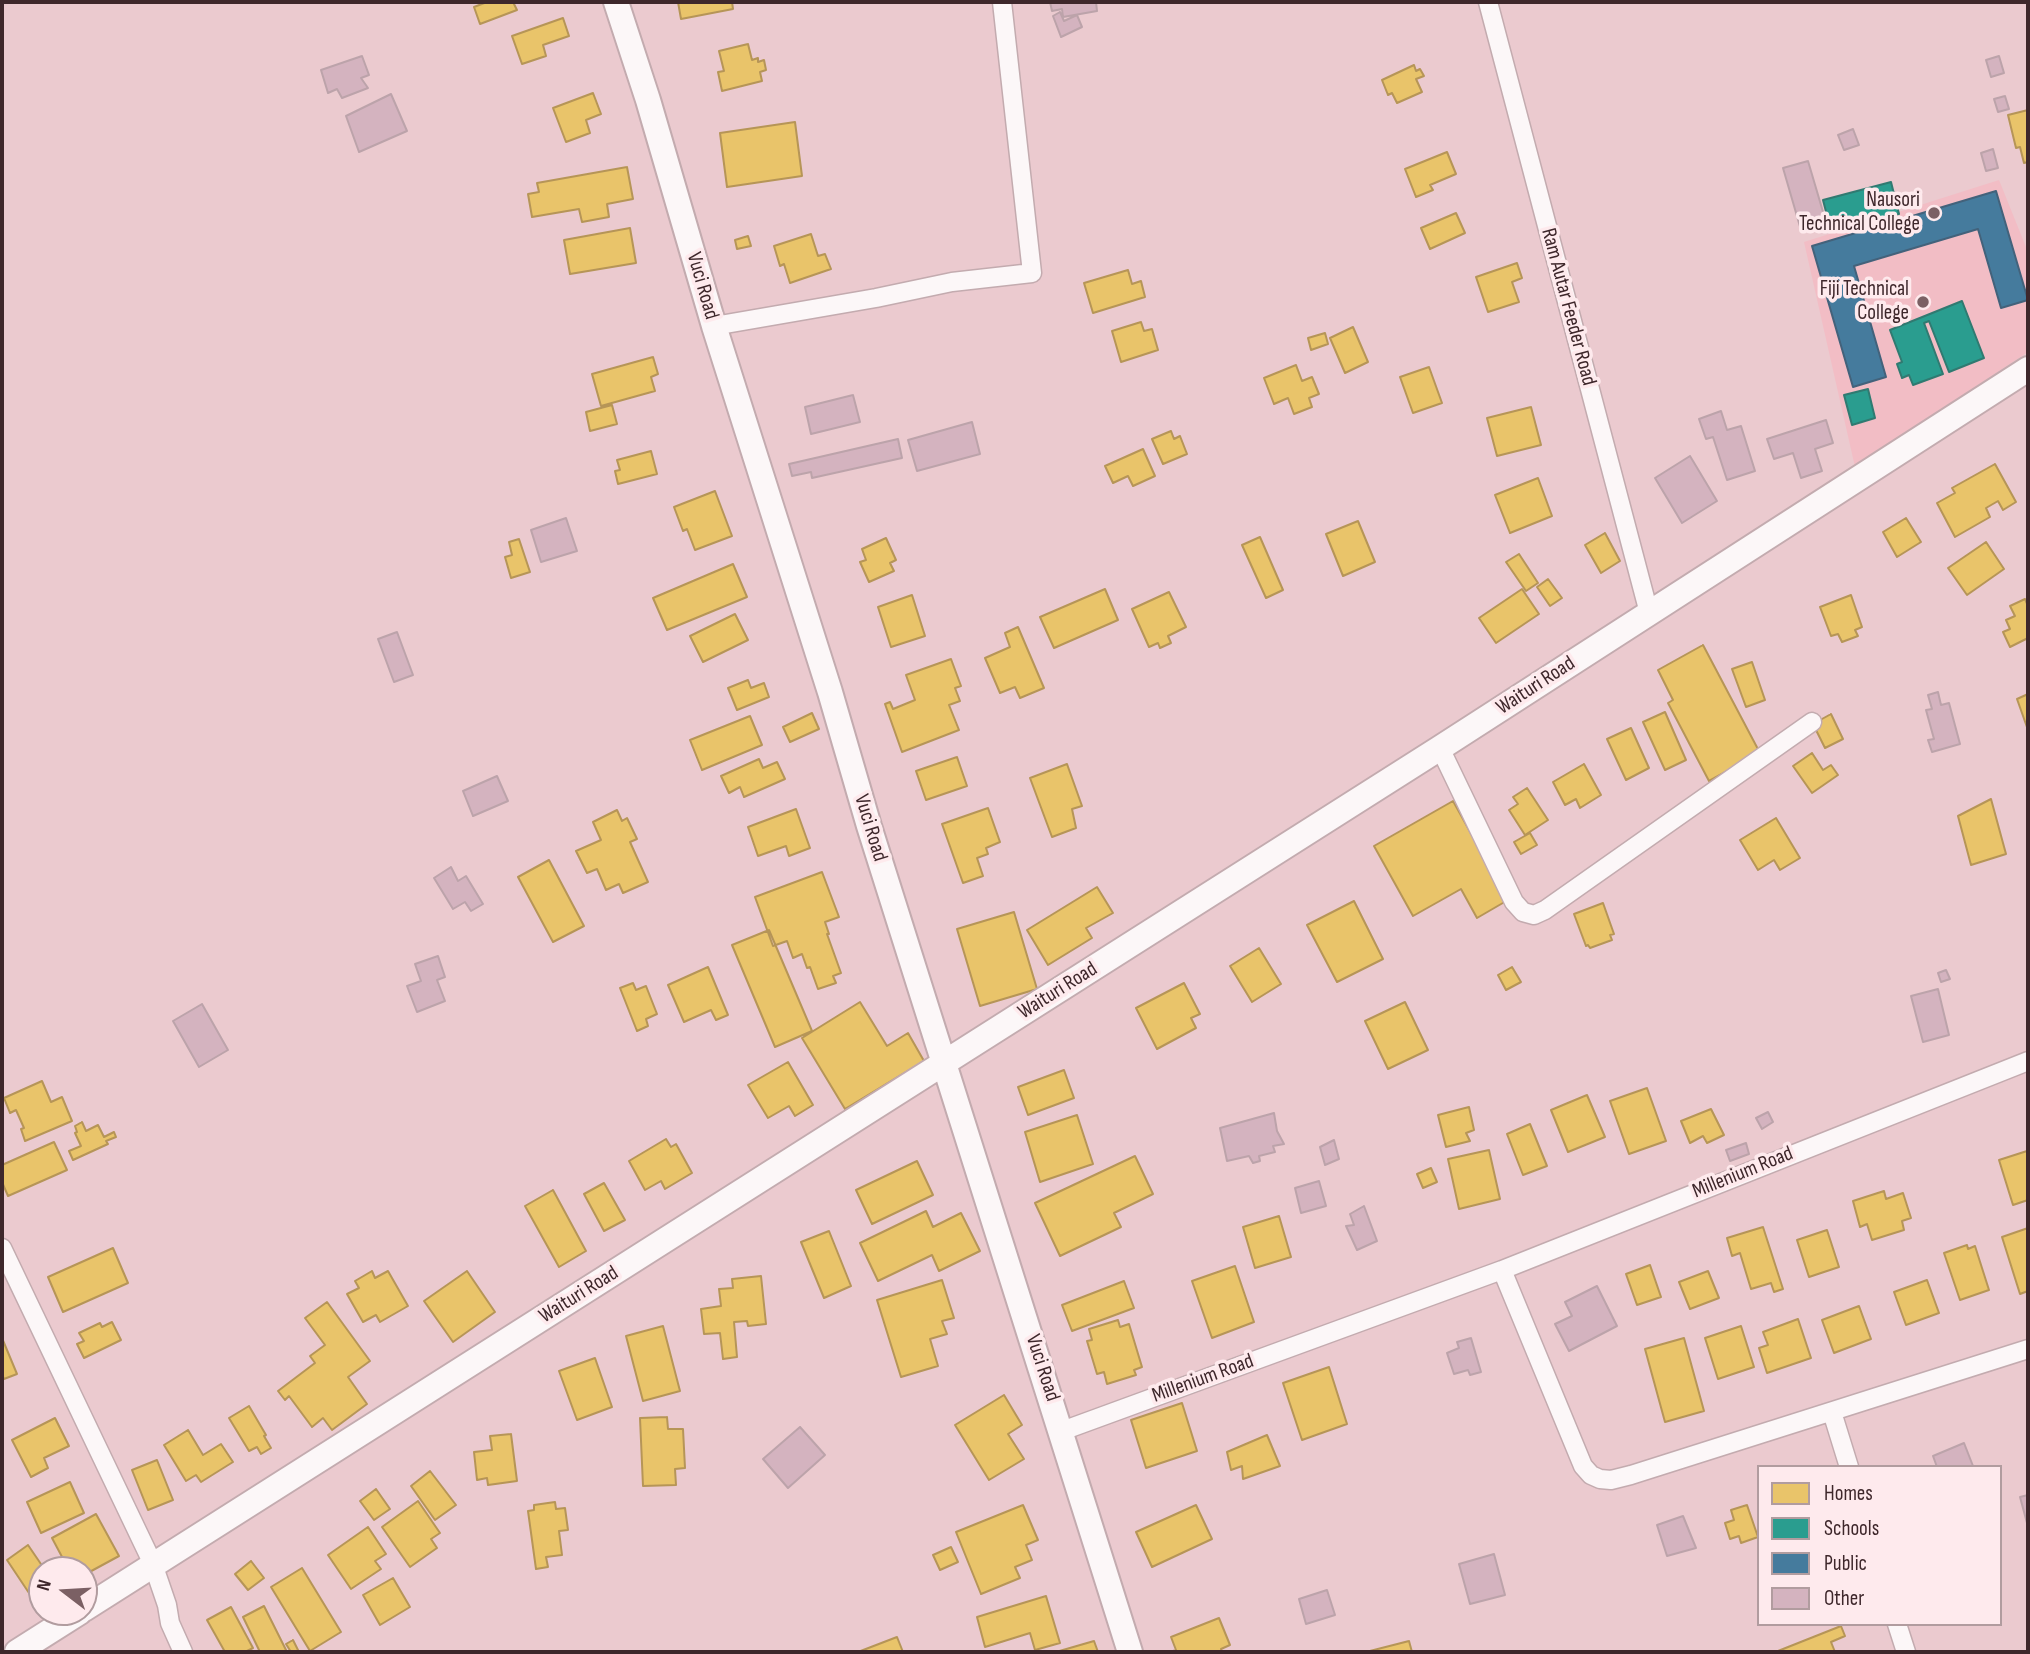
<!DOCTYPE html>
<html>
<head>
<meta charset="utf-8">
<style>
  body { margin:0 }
  #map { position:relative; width:2030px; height:1654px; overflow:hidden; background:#ebcacf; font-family:"Sofia Sans Condensed",sans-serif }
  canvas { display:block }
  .frame { position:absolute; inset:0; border:4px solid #3e272b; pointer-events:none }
  .legend { position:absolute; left:1757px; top:1465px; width:245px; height:161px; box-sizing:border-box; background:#feeaed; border:2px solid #b19c9f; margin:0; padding:9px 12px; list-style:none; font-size:21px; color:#3e272b }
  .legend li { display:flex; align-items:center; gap:14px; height:35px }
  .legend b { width:35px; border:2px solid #b19c9f }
  .north { position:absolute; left:28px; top:1556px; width:70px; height:70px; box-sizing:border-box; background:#feeaed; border:2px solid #b19c9f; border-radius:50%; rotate:287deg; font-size:19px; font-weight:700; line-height:28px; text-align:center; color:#3e272b }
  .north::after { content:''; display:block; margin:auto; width:24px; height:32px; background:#7b6064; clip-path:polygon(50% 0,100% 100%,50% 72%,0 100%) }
</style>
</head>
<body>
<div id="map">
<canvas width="2030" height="1654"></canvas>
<div class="frame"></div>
<ul class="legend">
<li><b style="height:19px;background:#e9c46a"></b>Homes</li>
<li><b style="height:19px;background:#2a9d8f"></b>Schools</li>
<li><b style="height:19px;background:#457b9d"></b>Public</li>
<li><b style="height:19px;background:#d4b3bf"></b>Other</li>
</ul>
<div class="north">N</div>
</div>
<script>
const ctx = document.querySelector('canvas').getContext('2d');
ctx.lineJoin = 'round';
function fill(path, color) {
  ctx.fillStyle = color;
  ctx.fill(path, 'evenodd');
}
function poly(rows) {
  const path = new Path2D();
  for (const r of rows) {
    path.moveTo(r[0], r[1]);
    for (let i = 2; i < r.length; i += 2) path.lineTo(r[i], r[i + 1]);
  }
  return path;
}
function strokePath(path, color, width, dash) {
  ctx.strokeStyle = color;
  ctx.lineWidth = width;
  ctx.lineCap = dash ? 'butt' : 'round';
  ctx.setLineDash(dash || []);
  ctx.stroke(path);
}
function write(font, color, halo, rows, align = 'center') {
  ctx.font = font + ' "Sofia Sans Condensed",sans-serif';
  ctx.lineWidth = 7;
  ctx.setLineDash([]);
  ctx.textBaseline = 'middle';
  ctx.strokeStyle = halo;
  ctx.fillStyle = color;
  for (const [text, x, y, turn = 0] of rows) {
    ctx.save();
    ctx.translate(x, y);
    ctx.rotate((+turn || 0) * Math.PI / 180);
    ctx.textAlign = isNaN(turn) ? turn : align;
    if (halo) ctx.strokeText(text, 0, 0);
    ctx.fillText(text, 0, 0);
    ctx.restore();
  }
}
fill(poly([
  [1999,180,2028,252,2028,352,1855,467,1804,242]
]), '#f2bdc5');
const homes = poly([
  [487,2,513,2,517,10,480,24,474,7,487,2],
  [678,2,732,2,733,9,681,19,678,2],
  [563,18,569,36,543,45,546,56,522,64,512,36,563,18],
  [748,44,752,60,758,58,758,62,764,60,766,70,760,72,762,81,722,91,718,72,724,71,719,51,748,44],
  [1414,65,1416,71,1420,69,1424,76,1416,79,1422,92,1397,103,1392,93,1388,95,1382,80,1414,65],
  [593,93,601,114,586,120,590,133,566,142,553,108,593,93],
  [2028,110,2028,162,2024,163,2020,147,2016,148,2008,115,2028,110],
  [795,122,802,176,727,187,720,133,795,122],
  [1447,152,1456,174,1430,185,1433,190,1416,197,1405,169,1447,152],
  [627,167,633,199,607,204,609,217,582,222,579,209,532,217,528,194,539,192,537,183,627,167],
  [1456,213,1465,233,1430,249,1421,228,1456,213],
  [630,228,636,263,570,274,564,240,630,228],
  [811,234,818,256,825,254,831,269,790,283,784,264,780,266,774,246,811,234],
  [748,236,751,246,737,249,735,240,748,236],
  [1517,263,1522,278,1512,282,1519,302,1488,312,1476,277,1517,263],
  [1128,270,1132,284,1141,281,1145,297,1093,313,1084,283,1128,270],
  [1141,322,1144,331,1152,329,1158,350,1121,362,1112,331,1141,322],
  [1353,327,1368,362,1345,373,1330,338,1353,327],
  [1325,333,1328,344,1311,350,1308,338,1325,333],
  [653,357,658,374,651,377,655,391,601,406,592,374,653,357],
  [1296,365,1302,381,1312,377,1319,394,1309,398,1312,407,1294,414,1288,398,1274,404,1264,378,1296,365],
  [1429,367,1442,403,1413,413,1400,377,1429,367],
  [612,405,617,424,590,431,586,412,612,405],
  [1531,407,1541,445,1497,456,1487,418,1531,407],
  [1171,431,1174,439,1180,436,1187,454,1163,464,1152,439,1171,431],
  [1143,449,1155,476,1133,486,1128,476,1113,483,1105,466,1143,449],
  [651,451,657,474,618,484,615,471,620,470,617,460,651,451],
  [1995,464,2016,502,2003,510,1998,501,1986,508,1990,517,1955,537,1937,503,1955,493,1952,488,1995,464],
  [1538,478,1552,516,1510,533,1495,495,1538,478],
  [715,491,732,536,695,550,687,529,683,531,674,507,715,491],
  [1906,518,1921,542,1897,557,1883,532,1906,518],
  [1358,521,1375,562,1343,576,1326,534,1358,521],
  [1605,533,1620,561,1601,573,1585,545,1605,533],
  [1260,537,1283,590,1266,598,1242,545,1260,537],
  [886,538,896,560,890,563,894,571,869,582,860,562,866,560,862,549,886,538],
  [519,539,530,572,511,578,505,557,512,555,509,542,519,539],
  [1986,542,2004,569,1967,595,1948,568,1986,542],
  [1519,554,1538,583,1526,591,1506,562,1519,554],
  [733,564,747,597,667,630,653,598,733,564],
  [1548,579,1562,598,1550,606,1537,587,1548,579],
  [1105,589,1118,620,1054,648,1040,617,1105,589],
  [1522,589,1539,614,1496,643,1479,618,1522,589],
  [1169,592,1186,627,1168,636,1171,643,1160,648,1158,643,1149,647,1132,609,1169,592],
  [912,595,925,636,891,647,878,607,912,595],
  [1851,595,1862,627,1855,630,1858,636,1842,642,1838,634,1831,636,1820,607,1851,595],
  [2025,599,2028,606,2028,638,2010,647,2003,632,2010,629,2006,620,2015,616,2010,606,2025,599],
  [735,614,748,640,703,662,690,636,735,614],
  [1018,627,1044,688,1020,698,1015,687,1000,693,985,658,1010,647,1005,633,1018,627],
  [1703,645,1760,753,1709,781,1668,703,1673,700,1658,670,1703,645],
  [951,659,961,686,955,688,960,701,949,705,959,730,902,752,885,704,890,702,893,709,915,700,906,675,951,659],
  [1752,662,1765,700,1746,707,1732,669,1752,662],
  [748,680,751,688,764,683,769,697,737,710,728,688,748,680],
  [2028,694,2028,730,2017,699,2028,694],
  [1665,712,1686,760,1665,770,1643,722,1665,712],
  [812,713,819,729,790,742,783,727,812,713],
  [1831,714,1843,739,1825,748,1813,724,1831,714],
  [750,716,762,745,702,770,690,740,750,716],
  [1631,728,1649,768,1626,780,1607,739,1631,728],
  [1812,753,1823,770,1831,765,1838,775,1812,793,1793,766,1812,753],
  [957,757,967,786,926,800,916,771,957,757],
  [759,759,763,768,777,762,785,779,744,797,740,787,729,793,721,776,759,759],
  [1067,764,1082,806,1072,809,1076,828,1052,837,1030,778,1067,764],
  [1584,764,1601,795,1580,808,1576,799,1565,805,1553,782,1584,764],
  [1527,788,1548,820,1525,835,1509,810,1518,804,1513,797,1527,788],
  [1991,799,2006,854,1971,865,1958,816,1991,799],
  [1453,801,1508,900,1477,918,1461,889,1413,916,1374,846,1453,801],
  [988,808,1000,842,986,848,988,854,977,858,983,876,963,883,942,824,988,808],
  [796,809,810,848,789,856,786,846,758,856,748,827,796,809],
  [617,810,622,821,627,818,637,839,630,842,648,882,623,893,619,884,606,890,597,869,587,873,576,851,601,840,593,822,617,810],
  [1776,818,1800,858,1780,870,1774,860,1758,870,1740,840,1776,818],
  [1530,833,1537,845,1521,854,1514,842,1530,833],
  [549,860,584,926,553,942,518,877,549,860],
  [822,872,839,917,825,922,829,934,827,934,841,973,833,976,836,983,818,989,810,967,807,968,802,954,793,958,787,941,773,946,755,897,822,872],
  [1097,887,1113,913,1086,928,1092,938,1048,965,1027,930,1097,887],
  [1354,901,1383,959,1337,982,1307,925,1354,901],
  [1603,903,1614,934,1610,935,1612,940,1590,948,1588,945,1586,946,1574,914,1603,903],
  [1014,912,1037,989,980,1006,957,929,1014,912],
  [769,930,812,1031,775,1047,732,945,769,930],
  [1259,948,1281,984,1252,1002,1230,966,1259,948],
  [708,967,728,1015,716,1020,711,1010,684,1022,668,985,708,967],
  [1512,967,1521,982,1506,990,1498,975,1512,967],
  [633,983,636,990,646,986,657,1014,646,1019,648,1026,637,1031,620,988,633,983],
  [1184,983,1200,1014,1191,1018,1196,1028,1157,1049,1136,1008,1184,983],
  [860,1002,887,1046,908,1033,924,1061,845,1109,802,1038,860,1002],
  [1405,1002,1428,1050,1388,1069,1365,1021,1405,1002],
  [788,1062,813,1105,795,1116,789,1106,768,1118,748,1085,788,1062],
  [1064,1070,1074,1098,1028,1115,1018,1087,1064,1070],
  [42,1081,51,1102,62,1097,72,1121,25,1141,21,1129,24,1128,16,1110,10,1113,4,1098,42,1081],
  [1647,1088,1666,1141,1629,1154,1610,1101,1647,1088],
  [1587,1095,1605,1137,1568,1152,1551,1110,1587,1095],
  [1469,1107,1474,1130,1466,1133,1470,1141,1446,1147,1438,1115,1469,1107],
  [1711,1109,1724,1135,1707,1143,1703,1136,1690,1143,1681,1121,1711,1109],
  [1077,1115,1093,1164,1040,1182,1025,1132,1077,1115],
  [82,1122,86,1131,98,1125,104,1137,114,1132,116,1137,106,1141,108,1144,73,1160,69,1151,81,1146,75,1133,77,1132,75,1126,82,1122],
  [1530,1124,1547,1166,1523,1175,1507,1134,1530,1124],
  [666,1139,671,1147,676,1144,692,1173,665,1189,661,1181,645,1190,629,1161,666,1139],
  [54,1142,67,1170,8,1196,2,1182,2,1165,54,1142],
  [1489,1150,1500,1199,1459,1209,1448,1159,1489,1150],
  [2027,1151,2028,1200,2013,1205,1999,1160,2027,1151],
  [1135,1156,1153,1194,1114,1213,1121,1227,1060,1256,1035,1203,1135,1156],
  [917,1161,933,1195,872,1224,856,1190,917,1161],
  [1431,1168,1437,1182,1423,1188,1417,1174,1431,1168],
  [604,1183,625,1220,604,1231,584,1194,604,1183],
  [553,1190,586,1251,559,1267,525,1206,553,1190],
  [1884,1191,1886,1199,1903,1193,1911,1218,1902,1221,1904,1230,1872,1240,1867,1224,1860,1227,1853,1201,1884,1191],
  [926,1211,933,1227,961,1213,980,1251,939,1271,932,1255,878,1281,860,1243,926,1211],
  [1279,1216,1291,1257,1255,1268,1243,1227,1279,1216],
  [1763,1227,1783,1289,1774,1292,1771,1283,1751,1289,1740,1253,1732,1256,1727,1238,1763,1227],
  [2028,1228,2028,1291,2020,1294,2002,1237,2028,1228],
  [1827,1230,1839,1267,1809,1277,1797,1240,1827,1230],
  [829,1231,851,1286,824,1298,801,1242,829,1231],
  [1967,1245,1968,1249,1975,1246,1989,1290,1960,1300,1944,1253,1967,1245],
  [113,1248,128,1283,63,1312,48,1277,113,1248],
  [1650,1265,1661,1297,1637,1305,1626,1274,1650,1265],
  [1235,1266,1254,1322,1212,1338,1192,1281,1235,1266],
  [372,1271,375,1278,388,1271,408,1306,380,1322,376,1315,363,1322,347,1294,359,1288,355,1281,372,1271],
  [467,1271,495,1312,453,1342,424,1301,467,1271],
  [1708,1271,1719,1298,1690,1309,1679,1282,1708,1271],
  [761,1276,766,1324,748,1326,747,1321,734,1322,737,1357,723,1359,720,1333,704,1334,701,1309,721,1306,719,1289,733,1288,732,1279,761,1276],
  [942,1280,954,1318,942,1321,947,1334,930,1339,938,1366,901,1377,877,1300,942,1280],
  [1927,1280,1939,1313,1906,1325,1894,1292,1927,1280],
  [1124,1281,1134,1308,1072,1331,1062,1305,1124,1281],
  [327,1302,370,1361,348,1377,367,1404,332,1430,323,1418,312,1427,289,1396,285,1400,278,1391,315,1363,310,1356,325,1345,305,1318,327,1302],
  [1859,1306,1871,1339,1834,1353,1822,1320,1859,1306],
  [1798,1319,1811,1358,1767,1373,1759,1348,1768,1345,1763,1332,1798,1319],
  [1118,1320,1120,1327,1129,1324,1142,1367,1134,1370,1136,1375,1107,1384,1104,1372,1097,1374,1087,1341,1092,1340,1089,1329,1118,1320],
  [112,1322,121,1340,84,1358,77,1344,84,1341,79,1333,100,1323,102,1327,112,1322],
  [663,1326,680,1391,643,1401,626,1336,663,1326],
  [1741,1326,1754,1367,1718,1379,1705,1338,1741,1326],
  [2,1338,17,1374,4,1379,2,1374,2,1338],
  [1684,1338,1704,1411,1665,1422,1645,1349,1684,1338],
  [595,1358,612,1407,577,1420,559,1371,595,1358],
  [1329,1367,1347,1424,1302,1440,1283,1383,1329,1367],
  [1004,1395,1022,1425,1008,1434,1024,1459,989,1480,955,1425,1004,1395],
  [1182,1403,1197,1451,1146,1468,1131,1420,1182,1403],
  [249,1406,266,1435,264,1436,271,1448,261,1454,257,1447,249,1451,229,1418,249,1406],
  [667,1417,668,1429,683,1429,685,1468,675,1469,676,1485,643,1486,640,1418,667,1417],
  [55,1418,69,1446,44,1458,48,1468,31,1477,12,1440,55,1418],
  [188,1430,203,1455,221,1444,233,1462,201,1482,196,1475,186,1481,164,1445,188,1430],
  [511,1434,517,1481,488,1485,487,1478,477,1480,474,1452,492,1450,490,1436,511,1434],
  [1267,1435,1280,1466,1243,1479,1242,1466,1231,1470,1227,1452,1267,1435],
  [157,1460,173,1500,148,1510,132,1470,157,1460],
  [430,1471,456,1505,435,1520,411,1486,430,1471],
  [70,1482,84,1513,41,1533,27,1502,70,1482],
  [376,1489,390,1509,374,1520,360,1501,376,1489],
  [418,1501,440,1533,431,1539,437,1548,410,1567,382,1527,418,1501],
  [555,1502,556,1509,565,1508,568,1530,559,1531,562,1555,546,1557,548,1567,536,1569,528,1511,534,1510,534,1505,555,1502],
  [1023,1505,1038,1540,1026,1545,1032,1560,1015,1567,1020,1578,981,1594,956,1532,1023,1505],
  [1196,1505,1212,1539,1152,1567,1136,1532,1196,1505],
  [1747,1505,1758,1537,1741,1543,1739,1536,1730,1539,1725,1523,1734,1520,1731,1510,1747,1505],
  [96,1514,119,1556,84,1575,84,1570,69,1570,52,1538,96,1514],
  [368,1527,386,1554,375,1561,381,1569,351,1589,328,1555,368,1527],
  [28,1545,45,1570,42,1570,42,1576,39,1578,42,1584,29,1593,7,1560,28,1545],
  [951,1547,958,1562,940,1570,933,1555,951,1547],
  [251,1561,264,1578,248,1590,235,1574,251,1561],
  [302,1568,341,1632,310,1651,271,1587,302,1568],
  [393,1578,410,1607,380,1625,363,1595,393,1578],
  [1046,1596,1060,1643,1035,1650,1030,1633,985,1647,977,1617,1046,1596],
  [264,1606,287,1652,260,1652,243,1617,264,1606],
  [231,1607,253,1648,245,1652,225,1652,207,1620,231,1607],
  [1219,1618,1230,1645,1221,1649,1222,1652,1170,1652,1176,1650,1171,1637,1219,1618],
  [1841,1626,1845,1636,1831,1642,1835,1652,1779,1652,1778,1651,1841,1626],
  [897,1637,903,1652,858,1652,897,1637],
  [293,1640,299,1652,291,1652,286,1644,293,1640],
  [1094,1641,1098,1652,1056,1652,1094,1641],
  [1409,1641,1412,1652,1366,1652,1409,1641]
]);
fill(homes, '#e9c46a');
strokePath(homes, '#b69557', 2);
const schools = poly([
  [1891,182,1899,214,1839,230,1838,226,1830,227,1823,200,1891,182],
  [1962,301,1984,358,1949,372,1929,321,1924,323,1943,374,1913,385,1909,375,1902,378,1897,364,1902,362,1890,330,1962,301],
  [1868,389,1875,418,1852,425,1844,395,1868,389]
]);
fill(schools, '#2a9d8f');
strokePath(schools, '#307a71', 2);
const public = poly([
  [1996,191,2028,300,2001,308,1978,229,1854,266,1886,377,1853,387,1812,246,1996,191]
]);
fill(public, '#457b9d');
strokePath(public, '#43627b', 2);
const building = poly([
  [1050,2,1096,2,1097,11,1063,17,1062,9,1052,11,1050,2],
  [1060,12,1064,21,1077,15,1082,27,1061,37,1053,16,1060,12],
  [362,56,369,75,361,78,368,88,342,98,337,89,328,93,321,70,362,56],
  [1999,56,2004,73,1991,77,1986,60,1999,56],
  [391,94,407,131,359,152,346,116,391,94],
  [2005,96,2009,109,1998,112,1994,99,2005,96],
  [1853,129,1859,145,1844,150,1838,135,1853,129],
  [1993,149,1998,168,1986,171,1981,153,1993,149],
  [1808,161,1826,222,1801,230,1783,168,1808,161],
  [853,395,860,422,811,434,805,407,853,395],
  [1721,411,1727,430,1741,426,1755,471,1727,480,1713,437,1706,439,1699,419,1721,411],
  [1826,420,1833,443,1815,449,1822,471,1801,478,1793,453,1774,459,1767,439,1826,420],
  [972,422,980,454,917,471,908,440,972,422],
  [898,439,902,458,812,478,811,472,792,476,789,464,898,439],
  [1690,456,1717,501,1682,523,1655,478,1690,456],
  [566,518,577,551,541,562,531,530,566,518],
  [397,632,413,675,394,682,378,639,397,632],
  [1938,692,1941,705,1949,703,1960,744,1932,752,1928,740,1934,739,1926,710,1932,709,1928,695,1938,692],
  [497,776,508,801,473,816,463,791,497,776],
  [451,867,458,881,466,876,483,904,471,911,465,902,453,909,434,878,451,867],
  [438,956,445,977,437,980,445,1001,417,1012,407,986,421,981,415,964,438,956],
  [1946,970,1950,979,1941,982,1938,973,1946,970],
  [1938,989,1949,1035,1923,1042,1911,996,1938,989],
  [202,1004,228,1050,199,1067,173,1021,202,1004],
  [1768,1112,1773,1122,1762,1129,1756,1118,1768,1112],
  [1274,1113,1277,1131,1284,1144,1273,1146,1275,1152,1259,1156,1260,1161,1253,1163,1249,1156,1227,1161,1220,1128,1274,1113],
  [1334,1140,1339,1159,1325,1165,1320,1147,1334,1140],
  [1746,1143,1749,1154,1730,1161,1726,1150,1746,1143],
  [1319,1181,1326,1206,1301,1213,1295,1188,1319,1181],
  [1364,1206,1377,1241,1357,1250,1346,1226,1354,1225,1350,1214,1364,1206],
  [1597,1286,1617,1326,1569,1351,1555,1324,1572,1316,1565,1302,1597,1286],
  [1471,1338,1481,1372,1470,1375,1468,1370,1454,1374,1447,1353,1459,1348,1457,1342,1471,1338],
  [800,1427,825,1455,788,1488,763,1459,800,1427],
  [1964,1443,1973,1466,1937,1467,1933,1456,1964,1443],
  [2028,1495,2028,1523,2027,1523,2020,1497,2028,1495],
  [1683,1516,1696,1548,1667,1556,1657,1525,1683,1516],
  [1494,1554,1505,1595,1470,1604,1459,1564,1494,1554],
  [1327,1590,1335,1615,1306,1624,1299,1599,1327,1590]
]);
fill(building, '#d4b3bf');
strokePath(building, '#bca3aa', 2);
const minor = poly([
  [1488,2,1649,613],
  [714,326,876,298,952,282,1032,273,1002,2],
  [1440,748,1514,902,1523,912,1534,915,1545,910,1812,722],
  [2,1248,153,1564,167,1605,170,1623,183,1652],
  [1502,1270,1583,1466,1591,1475,1600,1479,1611,1480,1631,1475,2028,1349],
  [1832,1412,1849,1467],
  [1062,1431,1502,1270,2028,1061],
  [1897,1624,1906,1652]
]);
const secondary = poly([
  [616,2,648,100,714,326,830,692,869,826,1130,1652],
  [84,1609,1440,748,2028,369],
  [17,1652,80,1612]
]);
strokePath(minor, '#c3abaf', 21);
strokePath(secondary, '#c3abaf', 28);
strokePath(minor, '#fcf7f8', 18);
strokePath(secondary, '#fcf7f8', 24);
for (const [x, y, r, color] of [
  [1934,213,7,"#7b6064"],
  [1923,302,7,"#7b6064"]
]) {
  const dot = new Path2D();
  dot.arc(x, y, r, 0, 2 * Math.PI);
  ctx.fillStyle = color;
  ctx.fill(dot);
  strokePath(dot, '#feeaed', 2.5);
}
write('21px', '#3e272b', '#feeaed', [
  ["Nausori",1920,201],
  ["Technical College",1920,225],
  ["Fiji Technical",1909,290],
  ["College",1909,314]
], 'right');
write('21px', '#3e272b', '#feeaed', [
  ["Vuci Road",702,286,74],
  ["Ram Autar Feeder Road",1568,307,75],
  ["Waituri Road",1536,686,-33],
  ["Vuci Road",870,828,73],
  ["Waituri Road",1058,991,-32],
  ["Millenium Road",1743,1173,-22],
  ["Waituri Road",579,1295,-32],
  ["Vuci Road",1042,1368,72],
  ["Millenium Road",1203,1379,-20]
]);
</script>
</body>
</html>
